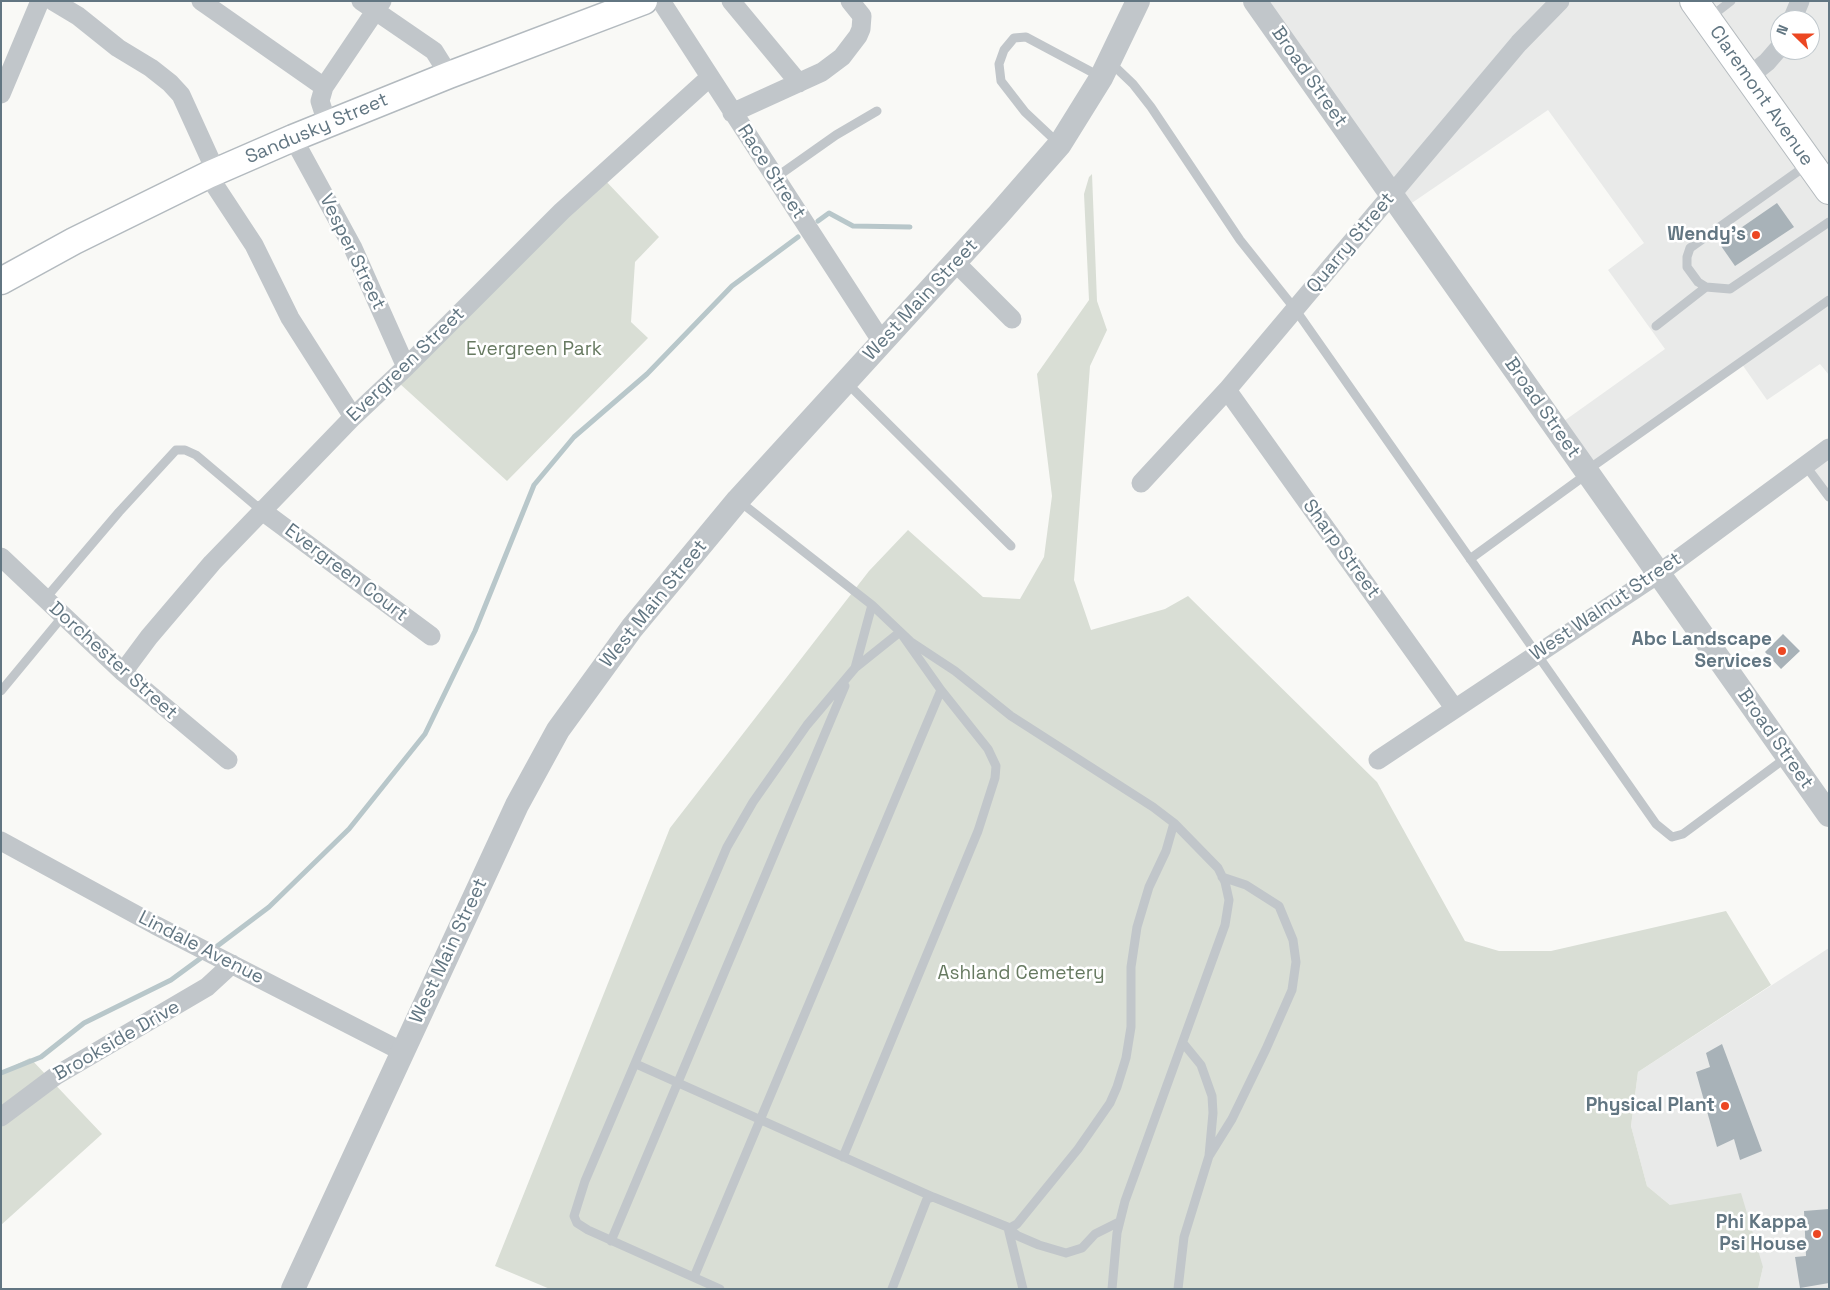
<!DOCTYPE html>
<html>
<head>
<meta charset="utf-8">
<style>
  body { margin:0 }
  #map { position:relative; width:1830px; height:1290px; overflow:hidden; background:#f9f9f6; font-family:"Space Grotesk",sans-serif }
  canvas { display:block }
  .frame { position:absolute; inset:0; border:2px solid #627682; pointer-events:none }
  .north { position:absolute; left:1770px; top:10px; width:50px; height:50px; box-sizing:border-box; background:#fff; border:1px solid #c0c8cd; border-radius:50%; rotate:292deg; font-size:14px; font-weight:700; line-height:20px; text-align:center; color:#627682 }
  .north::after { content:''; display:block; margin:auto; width:18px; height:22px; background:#ec4722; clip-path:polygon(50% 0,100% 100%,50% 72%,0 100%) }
</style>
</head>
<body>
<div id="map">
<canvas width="1830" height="1290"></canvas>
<div class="frame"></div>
<div class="north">N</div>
</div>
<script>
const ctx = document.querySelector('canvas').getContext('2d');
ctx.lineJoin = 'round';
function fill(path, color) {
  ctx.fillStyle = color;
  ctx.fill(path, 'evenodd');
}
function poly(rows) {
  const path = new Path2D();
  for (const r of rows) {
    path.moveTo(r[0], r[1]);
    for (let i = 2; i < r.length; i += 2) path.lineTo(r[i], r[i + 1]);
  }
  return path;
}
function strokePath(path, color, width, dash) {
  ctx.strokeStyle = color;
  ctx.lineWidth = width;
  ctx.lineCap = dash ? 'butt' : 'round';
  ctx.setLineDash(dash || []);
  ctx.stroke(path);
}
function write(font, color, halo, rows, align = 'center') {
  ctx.font = font + ' "Space Grotesk",sans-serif';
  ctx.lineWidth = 5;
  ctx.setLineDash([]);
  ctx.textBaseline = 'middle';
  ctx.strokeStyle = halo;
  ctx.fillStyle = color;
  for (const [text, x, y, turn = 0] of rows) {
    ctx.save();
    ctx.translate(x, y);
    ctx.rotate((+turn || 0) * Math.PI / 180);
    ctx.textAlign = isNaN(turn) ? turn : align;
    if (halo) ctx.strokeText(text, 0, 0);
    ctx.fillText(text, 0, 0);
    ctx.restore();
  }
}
fill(poly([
  [1251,1,1829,1,1829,375,1820,364,1767,400,1739,360,1594,463,1564,421,1665,349,1608,270,1644,243,1548,110,1403,209],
  [1780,20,1810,20,1810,50,1780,50],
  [1829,442,1829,503,1800,462],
  [1829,948,1829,1289,1758,1289,1763,1267,1670,1205,1647,1186,1631,1126,1638,1072]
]), '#e9eae9');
fill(poly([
  [1092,174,1097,301,1107,330,1090,366,1074,580,1091,630,1165,609,1188,596,1377,782,1465,941,1499,951,1551,951,1726,911,1771,985,1638,1072,1631,1126,1647,1186,1670,1205,1741,1193,1763,1267,1758,1289,550,1289,495,1266,670,828,869,571,908,530,983,597,1020,599,1044,557,1052,496,1037,374,1089,300,1084,194,1089,177],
  [603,178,659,237,635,262,631,322,648,338,507,481,399,383],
  [30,1058,102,1134,1,1225,1,1072]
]), '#d9ded5');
strokePath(poly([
  [818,221,829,213,853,226,910,227],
  [212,950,269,907,349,829,425,734,475,631,534,485,574,437,647,374,732,286,798,237],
  [1,1073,41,1057,84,1023,171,980,205,955]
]), '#b8c7ca', 5);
fill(poly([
  [1777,203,1794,227,1735,266,1719,243],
  [1783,634,1800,651,1781,669,1765,652],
  [1722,1044,1762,1151,1740,1160,1734,1139,1717,1147,1696,1072,1710,1067,1706,1053],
  [1829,1209,1829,1283,1800,1288,1795,1257,1806,1256,1804,1211]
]), '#a8b2b8');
const secondary = poly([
  [1,281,74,241,208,175,293,138,449,75,644,1]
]);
const primary = poly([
  [1694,1,1829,190]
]);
strokePath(secondary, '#b3babf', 29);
strokePath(primary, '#b4babe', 30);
strokePath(poly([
  [1709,18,1731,1],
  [1110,62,1133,84,1151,107,1240,240,1295,309,1656,824,1672,837,1683,834,1787,757],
  [1058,143,1025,112,1001,81,999,64,1004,50,1014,38,1026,37,1101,77],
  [1807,165,1690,248,1687,257,1687,267,1698,282,1706,287,1730,289,1829,222],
  [775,178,836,135,877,111],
  [1656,326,1706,287],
  [847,383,1011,546],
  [1805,465,1829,497],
  [1586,471,1829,300],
  [739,501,872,605,911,642,955,671,1011,716,1153,807,1174,823,1218,868,1225,882,1229,900,1225,925,1125,1201,1117,1233,1112,1289],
  [1470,559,1587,474],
  [45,599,119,512,176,450,185,450,196,455,261,510],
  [1,691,63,616],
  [636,1064,933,1197,1010,1228,1017,1224,1078,1149,1110,1103,1117,1087,1126,1058,1131,1027,1131,967,1137,927,1149,887,1166,851,1174,823],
  [1209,1156,1232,1119,1266,1049,1292,990,1296,962,1293,940,1279,906,1246,885,1222,877],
  [843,1157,978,831,995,778,996,766,988,749,941,690],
  [1008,1228,1018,1236,1039,1245,1066,1253,1082,1248,1095,1234,1119,1222],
  [1008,1228,1023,1289],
  [611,1241,845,686],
  [694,1277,941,690,900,632,855,668],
  [720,1289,588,1230,577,1223,574,1216,585,1181,727,847,753,802,807,725,855,668,872,605],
  [892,1289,925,1204,927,1199,933,1197],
  [1178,1289,1184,1237,1209,1156,1213,1113,1212,1096,1201,1065,1183,1043]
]), '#c1c6ca', 9);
strokePath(poly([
  [53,1,78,16,118,48,151,68,170,83,181,95,216,172],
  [201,1,324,87],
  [361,1,434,51,449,75],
  [661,1,882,342],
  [731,1,799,83],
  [1792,20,1800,1],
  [1748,77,1767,62,1780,47],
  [1,94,40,1],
  [732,113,822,72,842,57,858,36,861,29,862,16,850,1],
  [327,123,320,101,324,87,382,1],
  [293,138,353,248,406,367],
  [208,175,254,245,290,318,353,417],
  [955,262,1012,319],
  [1227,390,1455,709],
  [1141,483,1227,390,1519,43,1560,1],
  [261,510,431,636],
  [1,557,123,672,228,760],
  [123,672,149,637,212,563,353,417,406,367,562,211,709,78],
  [1378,760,1658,574,1829,448],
  [1,841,155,925,403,1052],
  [1,1117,57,1075,207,987,232,964]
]), '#c1c6ca', 19);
strokePath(poly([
  [1255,1,1829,815],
  [293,1289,517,805,558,730,632,628,738,500,998,215,1060,144,1101,78,1138,1]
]), '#c1c6ca', 24);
strokePath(secondary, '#fff', 26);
strokePath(primary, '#fff', 28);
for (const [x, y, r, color] of [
  [1756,235,5,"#ec4722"],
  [1782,651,5,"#ec4722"],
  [1725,1106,5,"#ec4722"],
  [1817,1234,5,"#ec4722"]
]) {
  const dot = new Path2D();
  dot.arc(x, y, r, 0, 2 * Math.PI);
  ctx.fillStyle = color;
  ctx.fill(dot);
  strokePath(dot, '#fff', 2);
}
write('19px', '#627682', '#fff', [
  ["Broad Street",1309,77,55],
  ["Claremont Avenue",1761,96,55],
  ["Sandusky Street",317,129,-23],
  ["Race Street",771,172,57],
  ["Quarry Street",1351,243,-50],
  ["Vesper Street",352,252,64],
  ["West Main Street",921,300,-47],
  ["Evergreen Street",406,365,-44],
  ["Broad Street",1542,408,55],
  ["Sharp Street",1341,549,54],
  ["Evergreen Court",346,573,37],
  ["West Main Street",654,604,-51],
  ["West Walnut Street",1606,607,-34],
  ["Dorchester Street",113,661,42],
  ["Broad Street",1775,739,55],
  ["Lindale Avenue",201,948,27],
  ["West Main Street",449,951,-65],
  ["Brookside Drive",117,1041,-30]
]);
write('bold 19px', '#627682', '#fff', [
  ["Wendy's",1746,235],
  ["Abc Landscape",1772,640],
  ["Services",1772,662],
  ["Physical Plant",1715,1106],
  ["Phi Kappa",1807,1223],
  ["Psi House",1807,1245]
], 'right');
write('19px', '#677a61', '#fff', [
  ["Evergreen Park",534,350],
  ["Ashland Cemetery",1021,974]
]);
</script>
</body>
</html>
